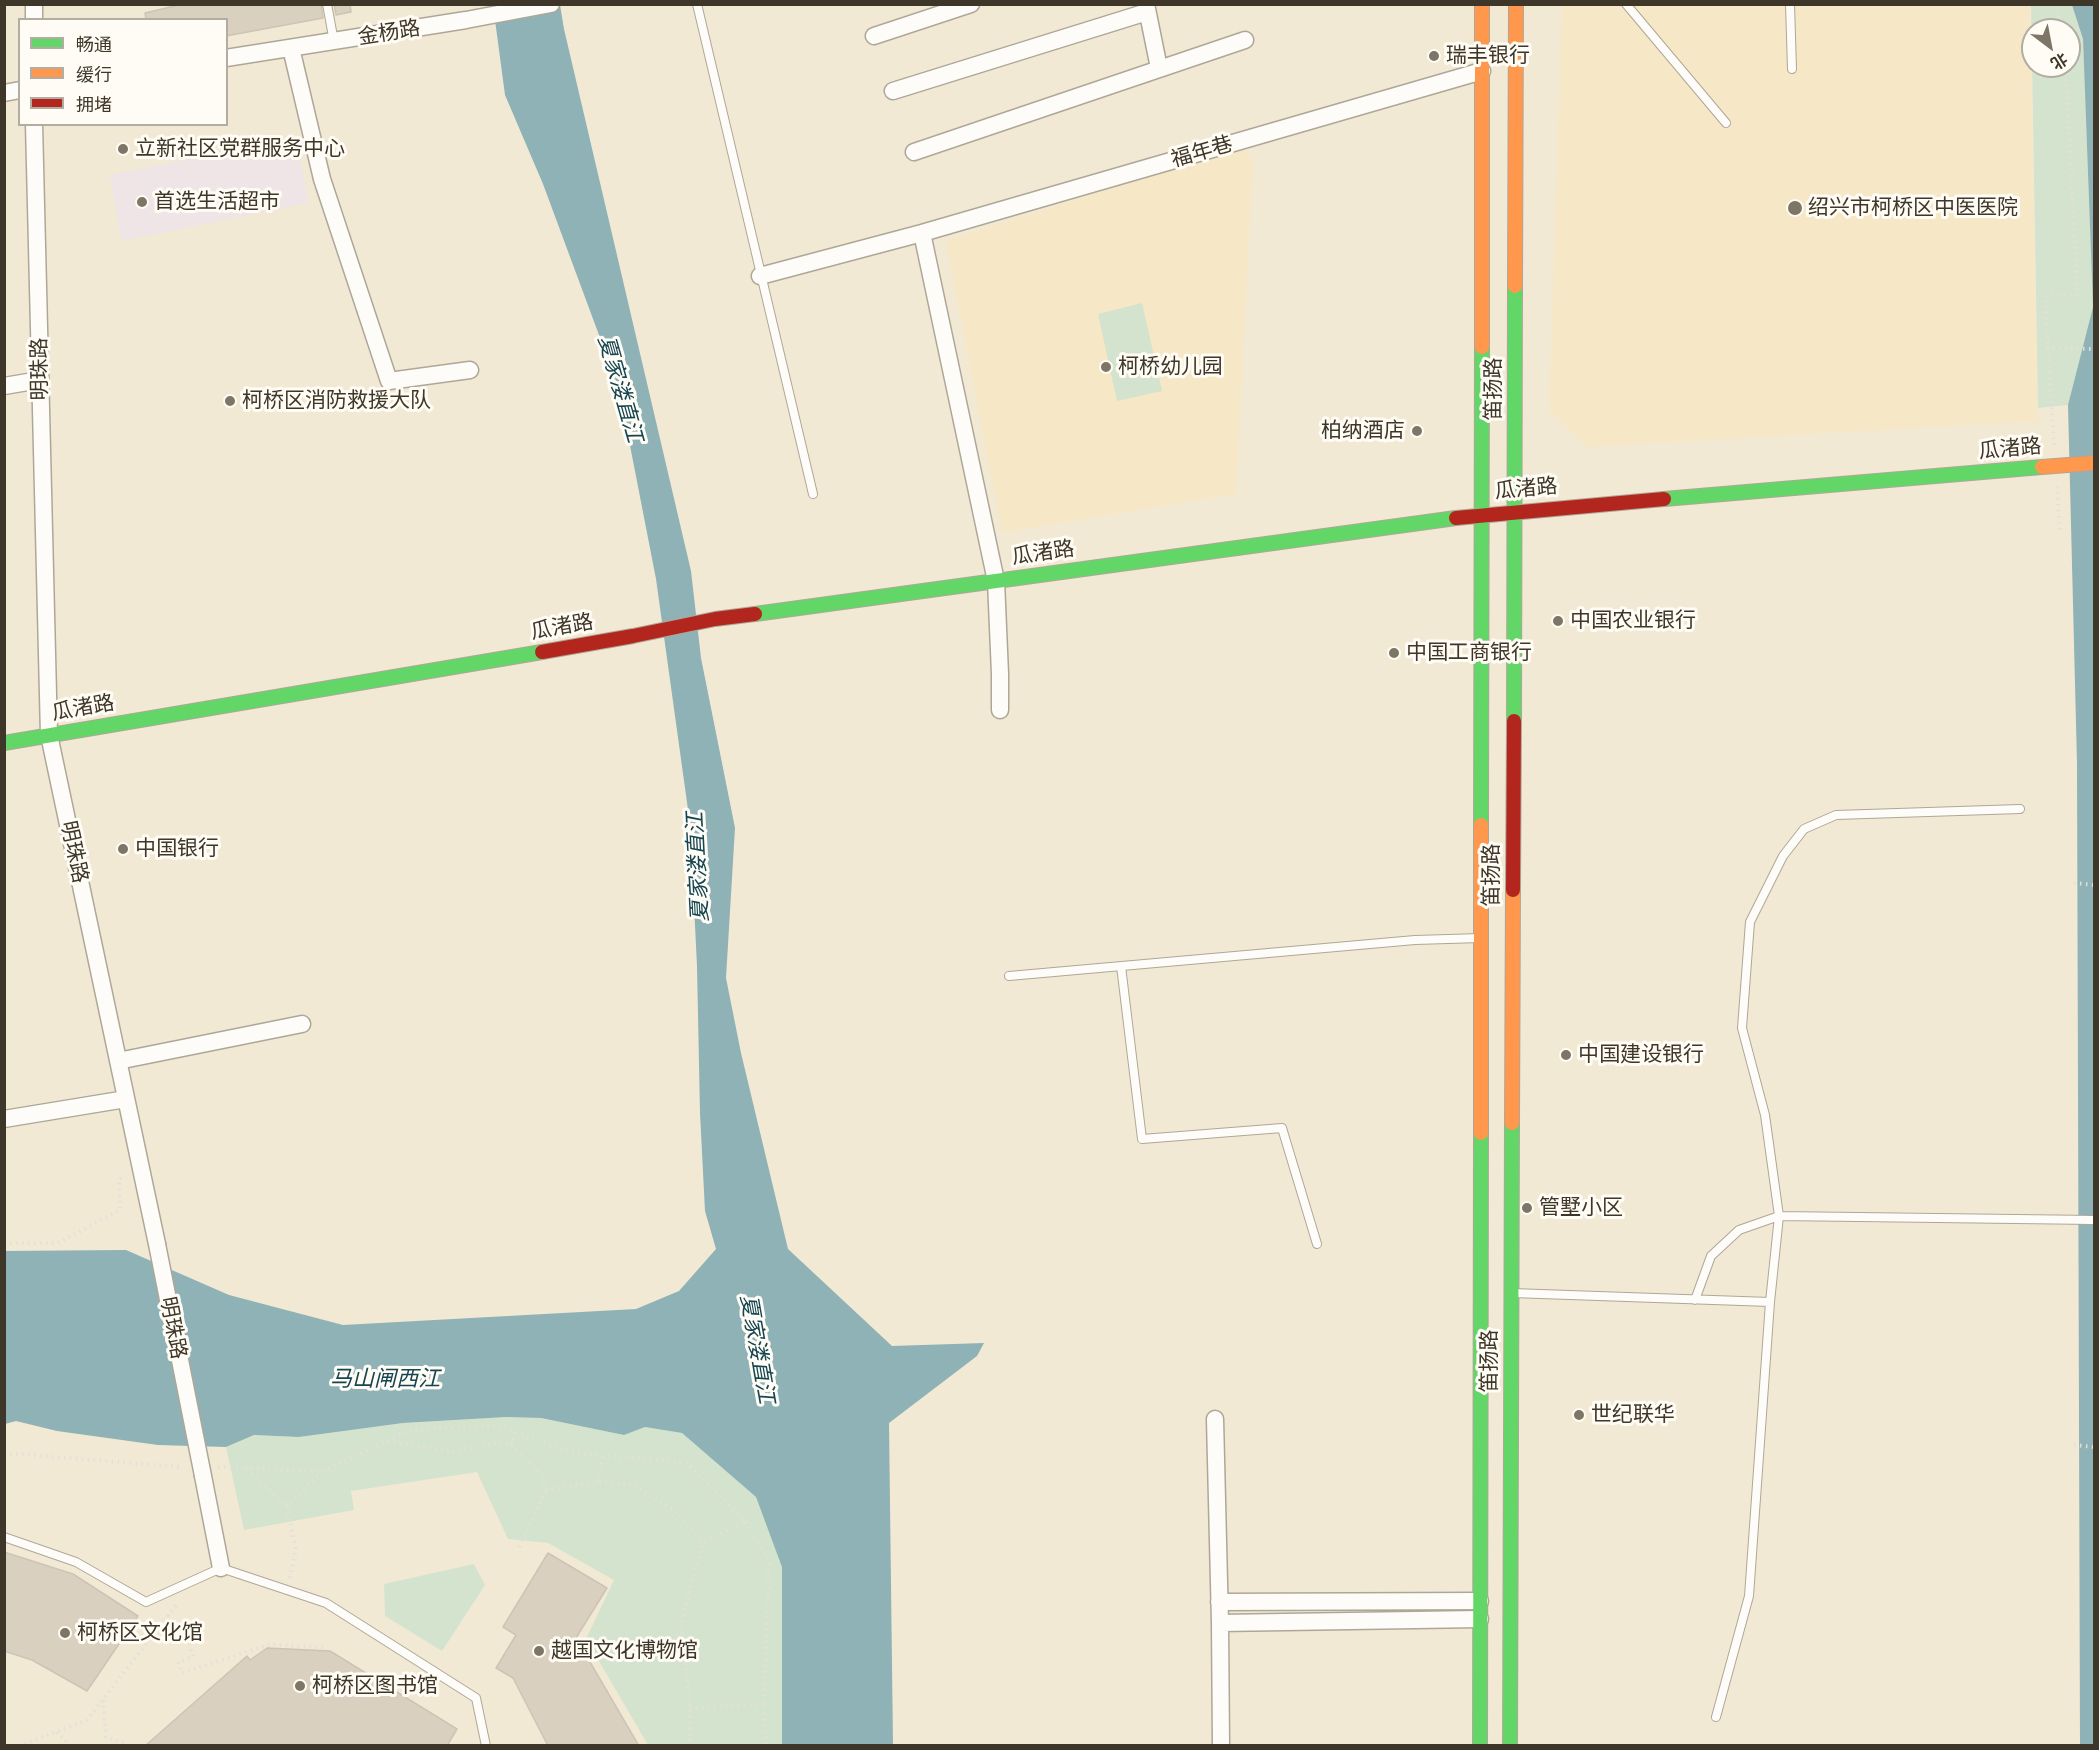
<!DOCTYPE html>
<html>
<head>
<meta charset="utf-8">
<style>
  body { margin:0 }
  #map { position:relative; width:2099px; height:1750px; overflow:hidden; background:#f2e9d5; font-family:Mulish,"Noto Sans SC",sans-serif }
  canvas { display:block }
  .frame { position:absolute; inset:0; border:6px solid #3e3729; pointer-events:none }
  .legend { position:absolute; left:18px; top:18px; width:210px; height:108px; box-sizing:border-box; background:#fffcf5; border:2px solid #b2ada3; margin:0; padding:8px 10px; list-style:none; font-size:18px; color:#3e3729 }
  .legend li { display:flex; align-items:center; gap:12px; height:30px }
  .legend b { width:30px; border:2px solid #b2ada3 }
  .north { position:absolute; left:2021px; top:18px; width:60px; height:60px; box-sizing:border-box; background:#fffcf5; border:2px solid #b2ada3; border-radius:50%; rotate:148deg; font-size:16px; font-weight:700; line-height:24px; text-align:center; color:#3e3729 }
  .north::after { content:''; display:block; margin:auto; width:21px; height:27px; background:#7d7565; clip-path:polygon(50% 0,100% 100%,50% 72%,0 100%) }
</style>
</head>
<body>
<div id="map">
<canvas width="2099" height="1750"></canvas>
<div class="frame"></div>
<ul class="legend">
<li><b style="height:8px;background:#63d668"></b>畅通</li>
<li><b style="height:8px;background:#ff974d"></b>缓行</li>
<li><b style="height:8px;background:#b3261e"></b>拥堵</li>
</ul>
<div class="north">北</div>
</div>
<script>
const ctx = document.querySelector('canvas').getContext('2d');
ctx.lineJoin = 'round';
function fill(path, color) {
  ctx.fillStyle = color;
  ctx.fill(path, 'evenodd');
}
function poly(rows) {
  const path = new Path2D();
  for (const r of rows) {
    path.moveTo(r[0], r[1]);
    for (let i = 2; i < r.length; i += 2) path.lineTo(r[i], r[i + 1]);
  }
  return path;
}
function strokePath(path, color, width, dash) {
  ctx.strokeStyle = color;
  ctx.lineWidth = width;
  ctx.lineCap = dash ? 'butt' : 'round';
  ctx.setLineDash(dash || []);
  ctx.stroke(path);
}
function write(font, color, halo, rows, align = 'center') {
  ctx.font = font + ' Mulish,"Noto Sans SC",sans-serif';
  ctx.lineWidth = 6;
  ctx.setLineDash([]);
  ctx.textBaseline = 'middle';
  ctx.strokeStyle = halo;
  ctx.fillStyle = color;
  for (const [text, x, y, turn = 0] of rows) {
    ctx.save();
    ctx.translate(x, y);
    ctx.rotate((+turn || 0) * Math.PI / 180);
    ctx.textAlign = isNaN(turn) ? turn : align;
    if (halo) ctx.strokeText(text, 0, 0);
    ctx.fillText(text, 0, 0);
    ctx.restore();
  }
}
fill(poly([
  [297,138,308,203,121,241,110,175]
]), '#efe4e6');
fill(poly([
  [1562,5,2030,5,2038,421,1587,447,1549,411],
  [1241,147,1253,160,1236,494,1002,533,946,241]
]), '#f6e7c7');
fill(poly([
  [2031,5,2072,5,2083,38,2093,307,2068,405,2038,408],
  [2033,30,2069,30,2069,66,2033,66],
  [1142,303,1162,391,1117,401,1098,314],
  [506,1417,541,1418,624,1435,645,1427,682,1433,756,1497,783,1567,782,1745,648,1745,586,1639,614,1580,548,1543,508,1539,477,1472,351,1491,354,1510,244,1530,226,1447,254,1435,299,1437,403,1423],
  [474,1564,485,1585,442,1651,385,1616,384,1584]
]), '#d4e3ce');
fill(poly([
  [493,5,560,5,564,29,691,571,701,658,735,828,726,978,741,1053,788,1249,892,1346,984,1343,977,1356,889,1423,893,1745,782,1745,782,1567,756,1497,682,1433,645,1427,624,1435,541,1418,506,1417,403,1423,299,1437,254,1435,226,1447,158,1445,57,1431,16,1421,5,1424,4,1251,126,1250,229,1295,343,1325,636,1309,679,1291,716,1249,705,1211,700,1113,697,966,690,824,656,579,619,389,543,184,505,95],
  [2072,5,2094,5,2094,1746,2080,1745,2077,763,2068,405,2093,307,2083,39]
]), '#8eb2b6');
const building = poly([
  [183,4,321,4,323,18,226,36,226,20,146,20,145,13,183,4],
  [334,4,350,4,351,12,336,15,334,4],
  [4,1552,73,1574,138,1616,87,1691,32,1660,4,1651,4,1552],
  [548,1553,607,1588,576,1638,639,1746,548,1746,513,1678,496,1668,516,1635,503,1627,548,1553],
  [267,1648,330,1651,457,1729,447,1746,145,1746,247,1656,250,1660,267,1648]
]);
fill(building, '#dad0c0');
strokePath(building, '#cdc4b6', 1.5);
const lane = poly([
  [327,4,334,42],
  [697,4,813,494],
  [1626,4,1726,123],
  [1790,4,1792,69],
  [1121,966,1142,1139,1282,1128,1317,1244],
  [1009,976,1415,940,1481,938],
  [1512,1293,1770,1302],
  [1695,1300,1711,1256,1739,1230,1779,1216,2094,1220],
  [4,1537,76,1562,146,1602,221,1568,326,1603,476,1698,486,1746],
  [1716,1717,1749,1596,1770,1302,1779,1216,1765,1115,1742,1028,1750,922,1783,856,1804,829,1836,815,2020,809]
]);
const street = poly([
  [1146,4,1159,68],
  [34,20,34,4],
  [874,36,971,4],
  [291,48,322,179,389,381,470,370],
  [226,58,466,20,551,4],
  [893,91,1147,12],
  [4,93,20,90],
  [34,124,49,735,157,1244],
  [914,152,1245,40],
  [922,233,996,581,1000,674,1000,710],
  [760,276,922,233,1482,71],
  [4,386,40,380],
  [118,1061,302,1024],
  [4,1119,126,1099],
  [1215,1419,1220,1623,1221,1746],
  [203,1476,221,1568],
  [1219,1602,1480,1601],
  [1220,1623,1480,1619]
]);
const fast = poly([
  [1664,499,2042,467],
  [755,614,1456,518],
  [1514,721,1515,286],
  [4,743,542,652],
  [1481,825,1482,347],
  [1480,1746,1481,1133],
  [1510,1746,1512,1123]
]);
const slow = poly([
  [1515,286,1516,4],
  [1482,347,1482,4],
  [1512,1123,1513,890],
  [1481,1133,1481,825]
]);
const jam = poly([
  [1456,518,1664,499],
  [542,652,633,636,715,619,755,614],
  [1513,890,1514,721]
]);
strokePath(lane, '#aea798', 10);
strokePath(street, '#aea798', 19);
strokePath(fast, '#aea798', 16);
strokePath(slow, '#aea798', 16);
strokePath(jam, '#aea798', 16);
strokePath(poly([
  [2056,4,2061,30],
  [2047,348,2094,349],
  [2054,445,2045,296,2077,295,2066,66],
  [2057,486,2060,533],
  [2074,883,2094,885],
  [4,1243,58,1243,120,1210,119,1179,126,1177],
  [388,1441,453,1452,498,1442,511,1445,543,1475,546,1490,519,1548],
  [511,1445,515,1431],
  [2074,1445,2094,1447],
  [4,1453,183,1467],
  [218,1467,245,1467,287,1507,296,1549,290,1578],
  [245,1467,321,1472,411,1430,500,1425,563,1451,687,1463,745,1521,769,1561,764,1704,766,1746],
  [598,1482,604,1455],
  [546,1490,598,1482,631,1484,674,1510,703,1542],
  [287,1507,321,1472],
  [168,1615,189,1640,193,1657,178,1662,182,1673,271,1644,326,1648],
  [103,1700,106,1737,130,1746],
  [690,1709,764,1704],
  [57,1732,70,1746],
  [19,1746,87,1720,178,1603],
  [694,1746,690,1741,690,1709,681,1622,703,1542,745,1521]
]), '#e2e0d9', 4, [1.5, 4.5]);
strokePath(lane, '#fdfcf9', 8);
strokePath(street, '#fdfcf9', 16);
strokePath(fast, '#63d668', 14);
strokePath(slow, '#ff974d', 14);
strokePath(jam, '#b3261e', 14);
const streetBridge = poly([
  [157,1244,203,1476]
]);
const slowBridge = poly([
  [2042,467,2094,463]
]);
strokePath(streetBridge, '#aea798', 19, []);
strokePath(slowBridge, '#aea798', 16, []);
strokePath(streetBridge, '#fdfcf9', 16);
strokePath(slowBridge, '#ff974d', 14);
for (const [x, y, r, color] of [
  [1434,56,6,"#7d7565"],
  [123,149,6,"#7d7565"],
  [142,202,6,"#7d7565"],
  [1795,208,8,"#7d7565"],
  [1106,367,6,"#7d7565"],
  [230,401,6,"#7d7565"],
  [1417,431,6,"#7d7565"],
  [1558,621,6,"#7d7565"],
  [1394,653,6,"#7d7565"],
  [123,849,6,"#7d7565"],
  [1566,1055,6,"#7d7565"],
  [1527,1208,6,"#7d7565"],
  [1579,1415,6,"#7d7565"],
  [65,1633,6,"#7d7565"],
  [539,1651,6,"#7d7565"],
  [300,1686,6,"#7d7565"]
]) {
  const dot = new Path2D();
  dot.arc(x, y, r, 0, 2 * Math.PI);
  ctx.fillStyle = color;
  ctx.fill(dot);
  strokePath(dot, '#fffcf5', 2);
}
write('21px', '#3e3729', '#fffcf5', [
  ["金杨路",389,33,-9],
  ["福年巷",1202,152,-16],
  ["明珠路",40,369,-91],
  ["笛扬路",1494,389,-90],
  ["瓜渚路",2010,449,-5],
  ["瓜渚路",1526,489,-5],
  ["瓜渚路",1043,553,-8],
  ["瓜渚路",562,627,-10],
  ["瓜渚路",83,708,-10],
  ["明珠路",74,852,78],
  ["笛扬路",1492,875,-90],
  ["明珠路",173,1328,79],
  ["笛扬路",1490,1361,-90]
]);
write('21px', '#3e3729', '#fffcf5', [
  ["瑞丰银行",1446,56],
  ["立新社区党群服务中心",135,149],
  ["首选生活超市",154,202],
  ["绍兴市柯桥区中医医院",1808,208],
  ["柯桥幼儿园",1118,367],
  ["柯桥区消防救援大队",242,401],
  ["柏纳酒店",1405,431,"right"],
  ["中国农业银行",1570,621],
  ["中国工商银行",1406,653],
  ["中国银行",135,849],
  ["中国建设银行",1578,1055],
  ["管墅小区",1539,1208],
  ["世纪联华",1591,1415],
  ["柯桥区文化馆",77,1633],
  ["越国文化博物馆",551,1651],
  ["柯桥区图书馆",312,1686]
], 'left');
write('italic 22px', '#144551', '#fffcf5', [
  ["夏家溇直江",620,389,74],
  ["夏家溇直江",698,867,-93],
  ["夏家溇直江",757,1349,80],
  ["马山闸西江",385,1379]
]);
</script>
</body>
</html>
